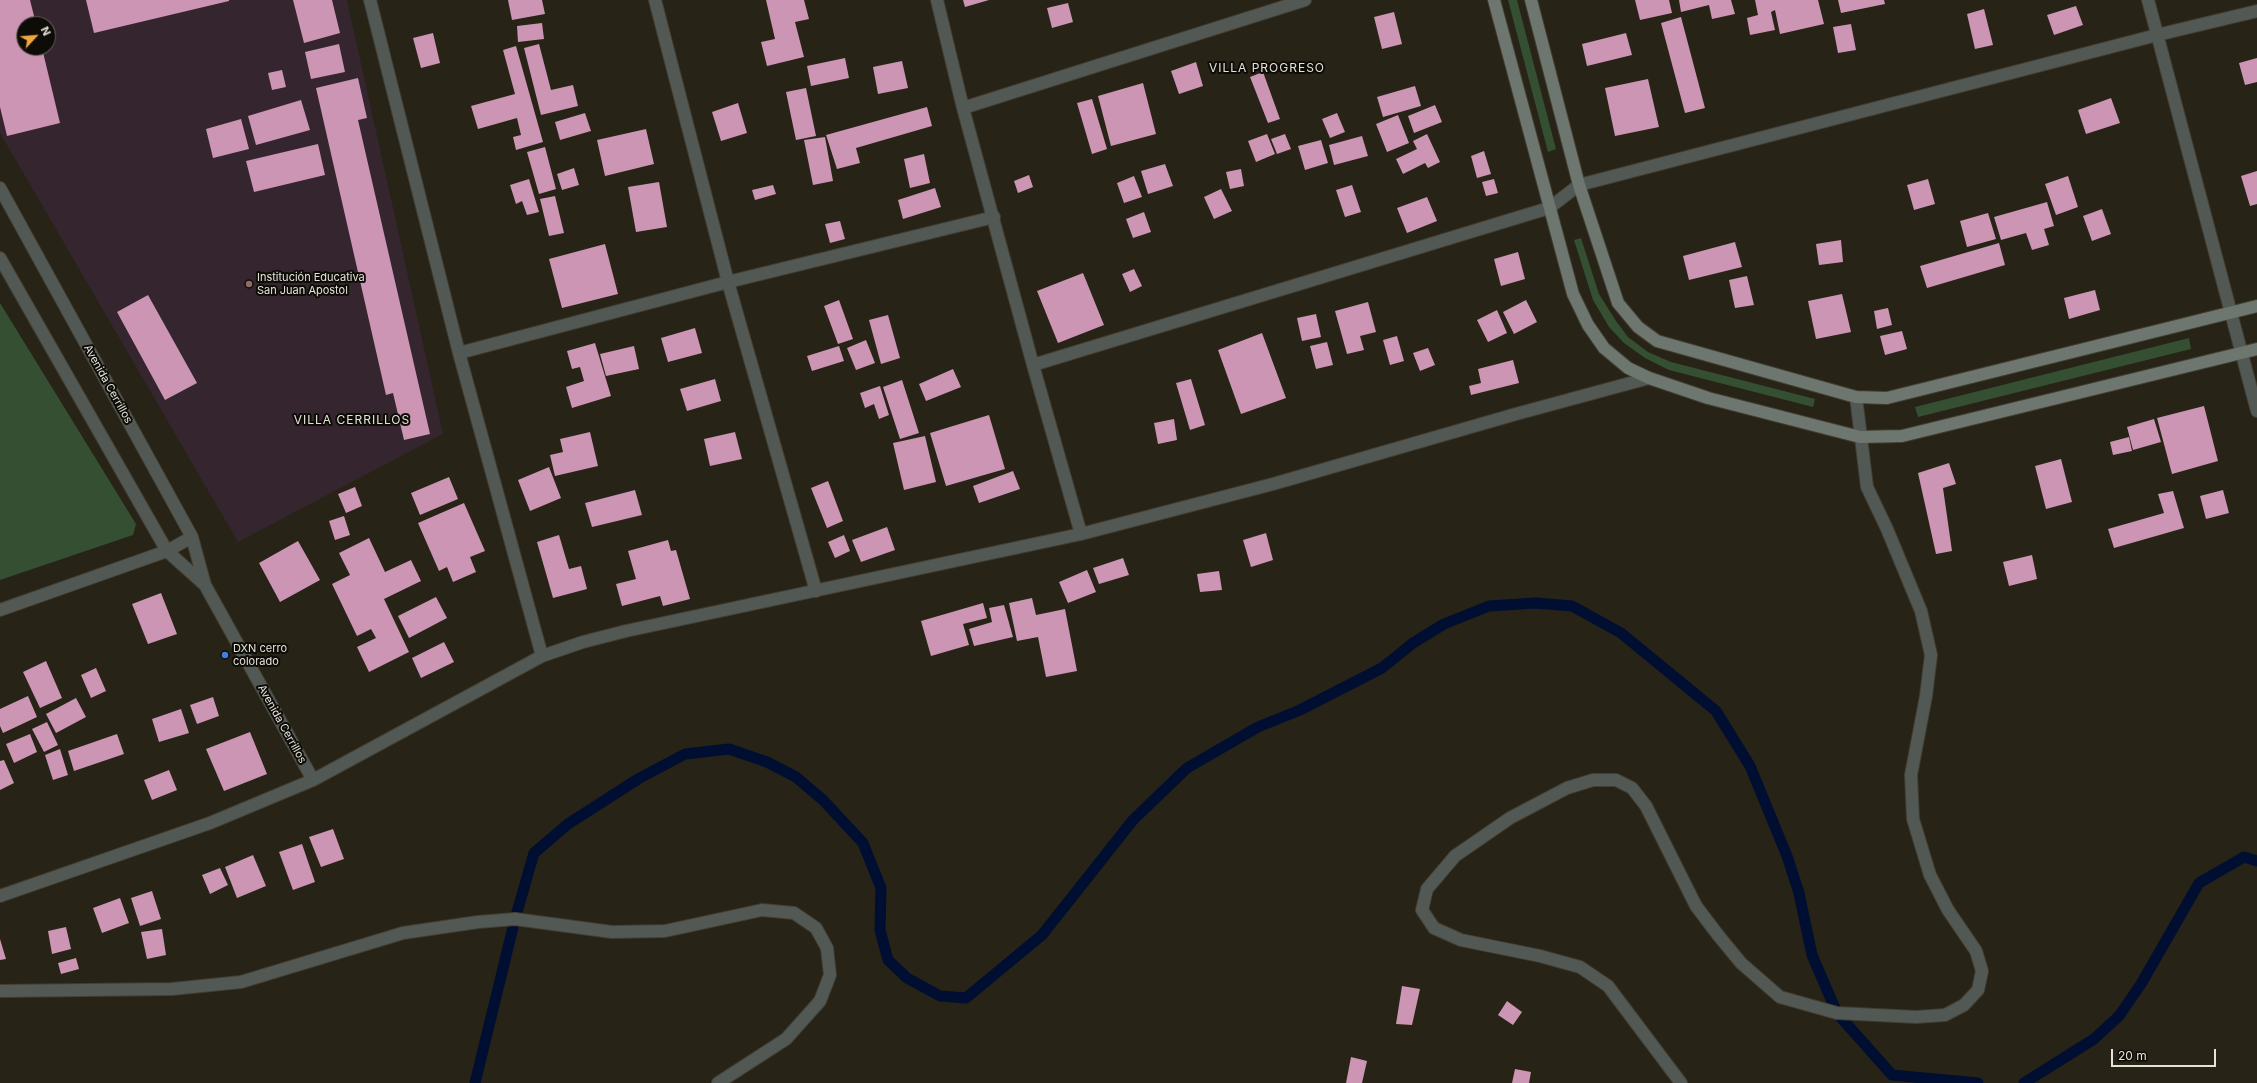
<!DOCTYPE html>
<html>
<head>
<meta charset="utf-8">
<style>
  body { margin:0 }
  #map { position:relative; width:2257px; height:1083px; overflow:hidden; background:#272316; font-family:Inter,sans-serif }
  canvas { display:block }
  .north { position:absolute; left:16px; top:16px; width:40px; height:40px; box-sizing:border-box; background:#0e0c07; border:1px solid #64625b; border-radius:50%; rotate:64deg; font-size:11px; font-weight:700; line-height:16px; text-align:center; color:#e5e2da }
  .north::after { content:''; display:block; margin:auto; width:14px; height:18px; background:#f0a63f; clip-path:polygon(50% 0,100% 100%,50% 72%,0 100%) }
  .scale { position:absolute; left:2111px; top:1049px; width:105px; height:18px; box-sizing:border-box; border:2px solid #e5e2da; border-top:0; padding-left:5px; font-size:12px; line-height:14px; white-space:nowrap; color:#e5e2da; -webkit-text-stroke:3px #0e0c07; paint-order:stroke }
</style>
</head>
<body>
<div id="map">
<canvas width="2257" height="1083"></canvas>
<div class="north">N</div>
<div class="scale">20 m</div>
</div>
<script>
const ctx = document.querySelector('canvas').getContext('2d');
ctx.lineJoin = 'round';
function fill(path, color) {
  ctx.fillStyle = color;
  ctx.fill(path, 'evenodd');
}
function poly(rows) {
  const path = new Path2D();
  for (const r of rows) {
    path.moveTo(r[0], r[1]);
    for (let i = 2; i < r.length; i += 2) path.lineTo(r[i], r[i + 1]);
  }
  return path;
}
function strokePath(path, color, width, dash) {
  ctx.strokeStyle = color;
  ctx.lineWidth = width;
  ctx.lineCap = dash ? 'butt' : 'round';
  ctx.setLineDash(dash || []);
  ctx.stroke(path);
}
function write(font, color, halo, rows, align = 'center') {
  ctx.font = font + ' Inter,sans-serif';
  ctx.lineWidth = 4;
  ctx.setLineDash([]);
  ctx.textBaseline = 'middle';
  ctx.strokeStyle = halo;
  ctx.fillStyle = color;
  for (const [text, x, y, turn = 0] of rows) {
    ctx.save();
    ctx.translate(x, y);
    ctx.rotate((+turn || 0) * Math.PI / 180);
    ctx.textAlign = isNaN(turn) ? turn : align;
    if (halo) ctx.strokeText(text, 0, 0);
    ctx.fillText(text, 0, 0);
    ctx.restore();
  }
}
fill(poly([
  [0,0,347,0,443,434,238,542,0,133],
  [24,24,48,24,48,48,24,48]
]), '#35252f');
fill(poly([
  [1508,0,1517,0,1556,149,1548,152],
  [1581,238,1599,294,1616,321,1628,337,1648,352,1671,362,1815,399,1813,407,1669,370,1645,358,1624,343,1609,327,1593,300,1574,240],
  [0,303,136,524,133,535,0,580],
  [2189,338,2191,349,1918,417,1915,407]
]), '#354f32');
strokePath(poly([
  [475,1083,515,919,534,853,568,824,638,779,685,754,729,749,767,762,796,777,823,800,863,843,881,888,880,930,888,960,907,978,940,996,966,998,1042,935,1133,820,1187,768,1258,727,1300,710,1382,668,1413,643,1444,624,1489,606,1536,603,1572,606,1621,633,1716,711,1750,766,1787,856,1799,893,1812,955,1837,1013,1892,1075,1978,1083],
  [2024,1083,2094,1039,2119,1016,2141,984,2199,883,2244,857,2257,861]
]), '#000e32', 11);
fill(poly([
  [0,0,30,0,36,24,24,24,24,48,42,48,60,123,7,136,0,107],
  [86,0,229,0,229,1,94,33],
  [293,0,332,0,340,33,304,43],
  [508,0,542,0,545,14,512,20],
  [766,0,804,0,809,19,795,22,804,57,767,66,761,42,775,39],
  [963,0,989,0,965,7],
  [1635,0,1669,0,1672,13,1640,20],
  [1679,0,1731,0,1735,14,1712,19,1709,5,1681,12],
  [1755,0,1818,0,1824,24,1780,34,1775,10,1771,12,1775,30,1750,35,1747,18,1758,15],
  [1838,0,1884,0,1885,4,1841,13],
  [1068,3,1073,22,1052,28,1047,8],
  [2076,6,2083,25,2054,35,2047,15],
  [1984,9,1993,45,1975,49,1967,14],
  [1394,12,1402,44,1382,49,1374,17],
  [1681,17,1705,108,1685,113,1661,23],
  [542,23,544,39,518,42,517,26],
  [1851,24,1856,50,1838,53,1833,27],
  [433,33,440,63,421,68,413,38],
  [1626,33,1632,55,1587,66,1582,44],
  [339,44,345,72,311,79,305,52],
  [539,44,551,90,573,85,578,106,541,115,524,48],
  [516,46,543,142,516,150,513,137,521,135,517,118,478,129,471,106,515,94,503,50],
  [845,58,849,78,811,86,807,66],
  [2257,58,2257,82,2245,85,2239,63],
  [902,61,908,88,878,94,873,67],
  [1196,62,1203,86,1179,94,1171,71],
  [282,70,286,87,272,90,268,73],
  [1263,72,1280,119,1268,123,1250,77],
  [358,78,367,118,358,120,430,434,404,440,393,393,386,395,316,88],
  [1648,79,1659,127,1615,136,1605,88],
  [1143,83,1156,134,1111,146,1098,96],
  [1415,86,1421,106,1383,117,1377,97],
  [806,88,816,136,796,140,786,92],
  [2111,98,2120,123,2086,134,2078,110],
  [1092,99,1107,149,1092,154,1077,103],
  [301,100,310,130,256,145,248,116],
  [738,103,747,133,721,141,712,112],
  [1435,105,1442,122,1414,133,1408,116],
  [927,107,932,126,856,148,860,163,837,169,826,135],
  [585,113,591,131,560,140,555,122],
  [1337,113,1345,132,1330,138,1322,119],
  [1398,115,1409,143,1387,152,1376,124],
  [241,119,249,149,213,158,206,129],
  [646,129,654,164,605,176,597,140],
  [1267,134,1275,154,1256,162,1248,141],
  [1285,134,1291,149,1277,154,1271,139],
  [1427,134,1440,162,1428,168,1425,163,1403,174,1396,159,1417,149,1413,141],
  [1362,136,1368,156,1334,165,1329,145],
  [825,137,833,181,813,185,804,140],
  [1321,140,1328,163,1305,170,1298,146],
  [318,144,325,175,254,192,246,161],
  [545,147,556,189,539,194,527,152],
  [1484,151,1491,174,1477,178,1471,156],
  [924,154,930,183,910,188,904,159],
  [1165,164,1173,186,1148,194,1141,171],
  [574,168,579,185,562,190,557,174],
  [1241,169,1244,186,1230,189,1226,172],
  [2257,171,2257,204,2250,206,2241,176],
  [1029,175,1033,187,1018,193,1014,181],
  [1134,176,1142,197,1124,203,1117,183],
  [2068,176,2078,207,2056,215,2045,184],
  [529,179,539,212,527,215,522,201,516,204,510,185],
  [1494,179,1498,193,1486,196,1482,182],
  [1928,179,1935,204,1914,210,1907,185],
  [659,182,667,227,636,232,628,187],
  [773,185,776,194,755,200,752,190],
  [1352,185,1361,212,1345,217,1336,190],
  [935,188,941,207,903,219,898,200],
  [1221,189,1232,211,1214,219,1204,197],
  [555,196,564,233,549,236,540,199],
  [1427,197,1437,221,1407,233,1397,208],
  [2047,202,2054,226,2044,229,2049,245,2032,250,2026,233,2001,240,1994,217],
  [2102,209,2111,234,2092,241,2083,216],
  [1144,212,1151,232,1133,238,1126,219],
  [1988,213,1996,239,1967,247,1960,221],
  [840,221,845,239,830,243,825,224],
  [1841,240,1843,262,1819,265,1816,244],
  [1735,242,1742,267,1689,280,1683,256],
  [1999,243,2005,265,1927,288,1920,266],
  [605,244,618,294,562,308,549,259],
  [1518,252,1525,279,1501,286,1494,259],
  [1134,269,1142,286,1130,292,1122,274],
  [1083,273,1104,325,1058,343,1037,291],
  [1747,276,1754,305,1735,308,1729,280],
  [2095,290,2100,310,2069,319,2064,298],
  [1842,294,1851,332,1816,339,1808,301],
  [148,295,197,383,165,400,117,312],
  [839,300,853,339,838,344,824,306],
  [1526,300,1537,322,1514,334,1503,312],
  [1368,302,1376,332,1360,336,1364,350,1347,354,1335,311],
  [1888,308,1892,325,1877,329,1874,311],
  [1497,310,1507,333,1488,342,1477,320],
  [1316,314,1321,337,1302,341,1297,318],
  [888,315,900,358,881,364,869,320],
  [695,328,702,353,668,362,661,338],
  [1902,331,1907,349,1885,355,1880,336],
  [1262,333,1286,398,1241,414,1218,350],
  [1397,336,1404,361,1390,365,1383,340],
  [866,340,875,363,856,370,847,348],
  [1327,342,1333,365,1316,369,1310,346],
  [595,343,611,396,572,408,566,387,584,381,580,367,572,369,567,351],
  [634,346,639,369,606,376,600,354],
  [839,346,844,361,812,371,807,356],
  [1428,348,1435,365,1420,371,1413,353],
  [1513,360,1519,383,1471,395,1469,386,1481,383,1478,369],
  [953,369,961,387,926,401,919,384],
  [715,379,721,401,687,411,680,389],
  [1191,379,1205,425,1190,430,1176,383],
  [902,380,919,433,900,439,883,387],
  [880,386,889,415,879,419,874,404,865,408,860,393],
  [2204,406,2218,461,2172,474,2157,418],
  [989,415,1005,469,946,486,930,433],
  [1174,419,1177,440,1158,444,1154,423],
  [2154,419,2161,442,2133,450,2127,427],
  [590,432,598,466,555,476,550,455,563,452,560,439],
  [735,432,742,459,710,466,704,439],
  [925,436,936,482,904,490,893,443],
  [2129,437,2132,451,2113,455,2110,442],
  [2061,459,2072,502,2046,509,2035,466],
  [1949,463,1956,484,1943,488,1952,551,1936,554,1918,473],
  [549,467,561,498,530,511,518,480],
  [1013,471,1020,489,979,503,973,486],
  [449,477,458,499,420,515,411,493],
  [828,481,843,521,827,528,811,488],
  [355,487,362,506,346,513,338,494],
  [635,490,642,515,592,527,585,503],
  [2223,490,2229,513,2206,519,2200,496],
  [2173,491,2184,528,2114,548,2108,529,2164,513,2158,494],
  [464,503,485,551,470,557,476,572,453,582,447,567,439,571,418,523],
  [344,516,350,535,335,540,329,521],
  [887,527,895,550,861,562,852,540],
  [1266,533,1273,560,1251,567,1243,540],
  [559,535,569,569,581,566,587,589,553,598,537,542],
  [844,535,850,551,835,558,828,542],
  [369,538,385,572,411,560,421,581,384,599,409,652,369,672,357,647,376,638,371,629,357,636,332,584,350,575,339,553],
  [668,540,671,551,676,550,690,599,663,606,660,596,622,606,616,584,636,579,628,551],
  [298,541,320,580,280,602,259,563],
  [2032,555,2037,579,2009,586,2003,562],
  [1123,558,1129,575,1099,584,1093,568],
  [1087,570,1096,592,1068,603,1059,582],
  [1219,571,1222,590,1200,592,1197,574],
  [161,593,177,634,148,644,132,604],
  [436,597,447,618,409,638,398,616],
  [1032,598,1036,615,1065,609,1077,671,1046,677,1038,637,1017,641,1009,603],
  [983,603,987,618,963,624,969,645,931,656,921,621],
  [1004,605,1013,637,974,646,969,629,992,622,989,608],
  [444,642,454,662,421,678,412,658],
  [46,661,62,698,40,708,23,672],
  [96,668,106,691,91,698,81,675],
  [28,696,37,717,3,733,0,726,0,709],
  [213,697,219,716,197,724,190,705],
  [76,698,86,717,56,733,46,714],
  [181,709,189,733,159,742,152,719],
  [47,722,58,745,44,752,32,729],
  [250,732,267,774,224,791,206,749],
  [30,734,37,752,14,763,6,744],
  [117,734,124,754,74,771,68,751],
  [60,749,68,775,53,780,45,755],
  [4,760,14,783,0,790,0,761],
  [169,770,177,790,152,800,144,780],
  [333,829,344,859,321,867,309,837],
  [302,844,315,882,293,890,279,852],
  [253,855,266,886,237,898,225,867],
  [220,868,228,885,210,894,202,875],
  [152,891,161,919,140,926,131,898],
  [120,898,129,923,102,933,93,908],
  [66,927,71,949,52,954,48,931],
  [162,929,166,955,147,959,141,932],
  [0,939,6,959,0,960],
  [76,958,79,969,61,974,58,963],
  [1402,986,1420,989,1412,1025,1396,1024],
  [1507,1001,1522,1012,1513,1025,1498,1015],
  [1351,1057,1367,1061,1362,1083,1346,1083],
  [1515,1069,1531,1072,1529,1083,1512,1083]
]), '#cc95b3');
const street = poly([
  [370,0,459,353,542,656],
  [655,0,728,282,816,591],
  [937,0,963,108,1033,365,1081,534],
  [2148,0,2257,411],
  [963,108,1305,0],
  [0,188,192,537,205,585,313,780],
  [0,258,167,551,205,585],
  [459,353,728,282,994,217],
  [1033,365,1549,208,1579,185,2157,35,2257,11],
  [0,610,167,551,192,537],
  [0,896,210,823,313,780,542,656,583,642,626,631,1081,534,1273,484,1516,414,1649,378],
  [0,991,172,989,241,982,403,933,478,922,515,919,612,932,665,931,762,910,794,913,816,928,827,948,830,975,820,1001,786,1039,718,1083],
  [1681,1083,1608,986,1580,967,1540,956,1461,940,1434,928,1422,910,1427,889,1455,856,1510,818,1567,788,1593,780,1616,780,1632,788,1646,806,1696,906,1718,935,1741,963,1780,997,1837,1013,1916,1017,1945,1015,1964,1005,1978,990,1982,971,1976,951,1948,910,1930,875,1913,819,1911,775,1926,696,1931,655,1921,611,1887,529,1867,487,1856,397]
]);
const secondary = poly([
  [1494,0,1573,294,1588,325,1604,348,1628,368,1649,378,1708,398,1860,437,1902,436,2257,349],
  [1531,0,1579,185,1618,303,1638,327,1657,341,1856,397,1887,398,2257,306]
]);
strokePath(street, '#423e31', 14);
strokePath(secondary, '#423e31', 14);
strokePath(street, '#525955', 12);
strokePath(secondary, '#6d7770', 12);
for (const [x, y, r, color] of [
  [249,284,4,"#8d6e63"],
  [225,655,4,"#3f7fe0"]
]) {
  const dot = new Path2D();
  dot.arc(x, y, r, 0, 2 * Math.PI);
  ctx.fillStyle = color;
  ctx.fill(dot);
  strokePath(dot, '#0e0c07', 1.5);
}
write('11px', '#e5e2da', '#0e0c07', [
  ["Institución Educativa",257,278],
  ["San Juan Apostol",257,291],
  ["DXN cerro",233,649],
  ["colorado",233,662]
], 'left');
write('11px', '#e5e2da', '#0e0c07', [
  ["Avenida Cerrillos",108,384,61],
  ["Avenida Cerrillos",282,724,61]
]);
ctx.letterSpacing = '1px';
write('12px', '#e5e2da', '#0e0c07', [
  ["VILLA PROGRESO",1267,68],
  ["VILLA CERRILLOS",352,420]
]);
ctx.letterSpacing = '0px';
</script>
</body>
</html>
